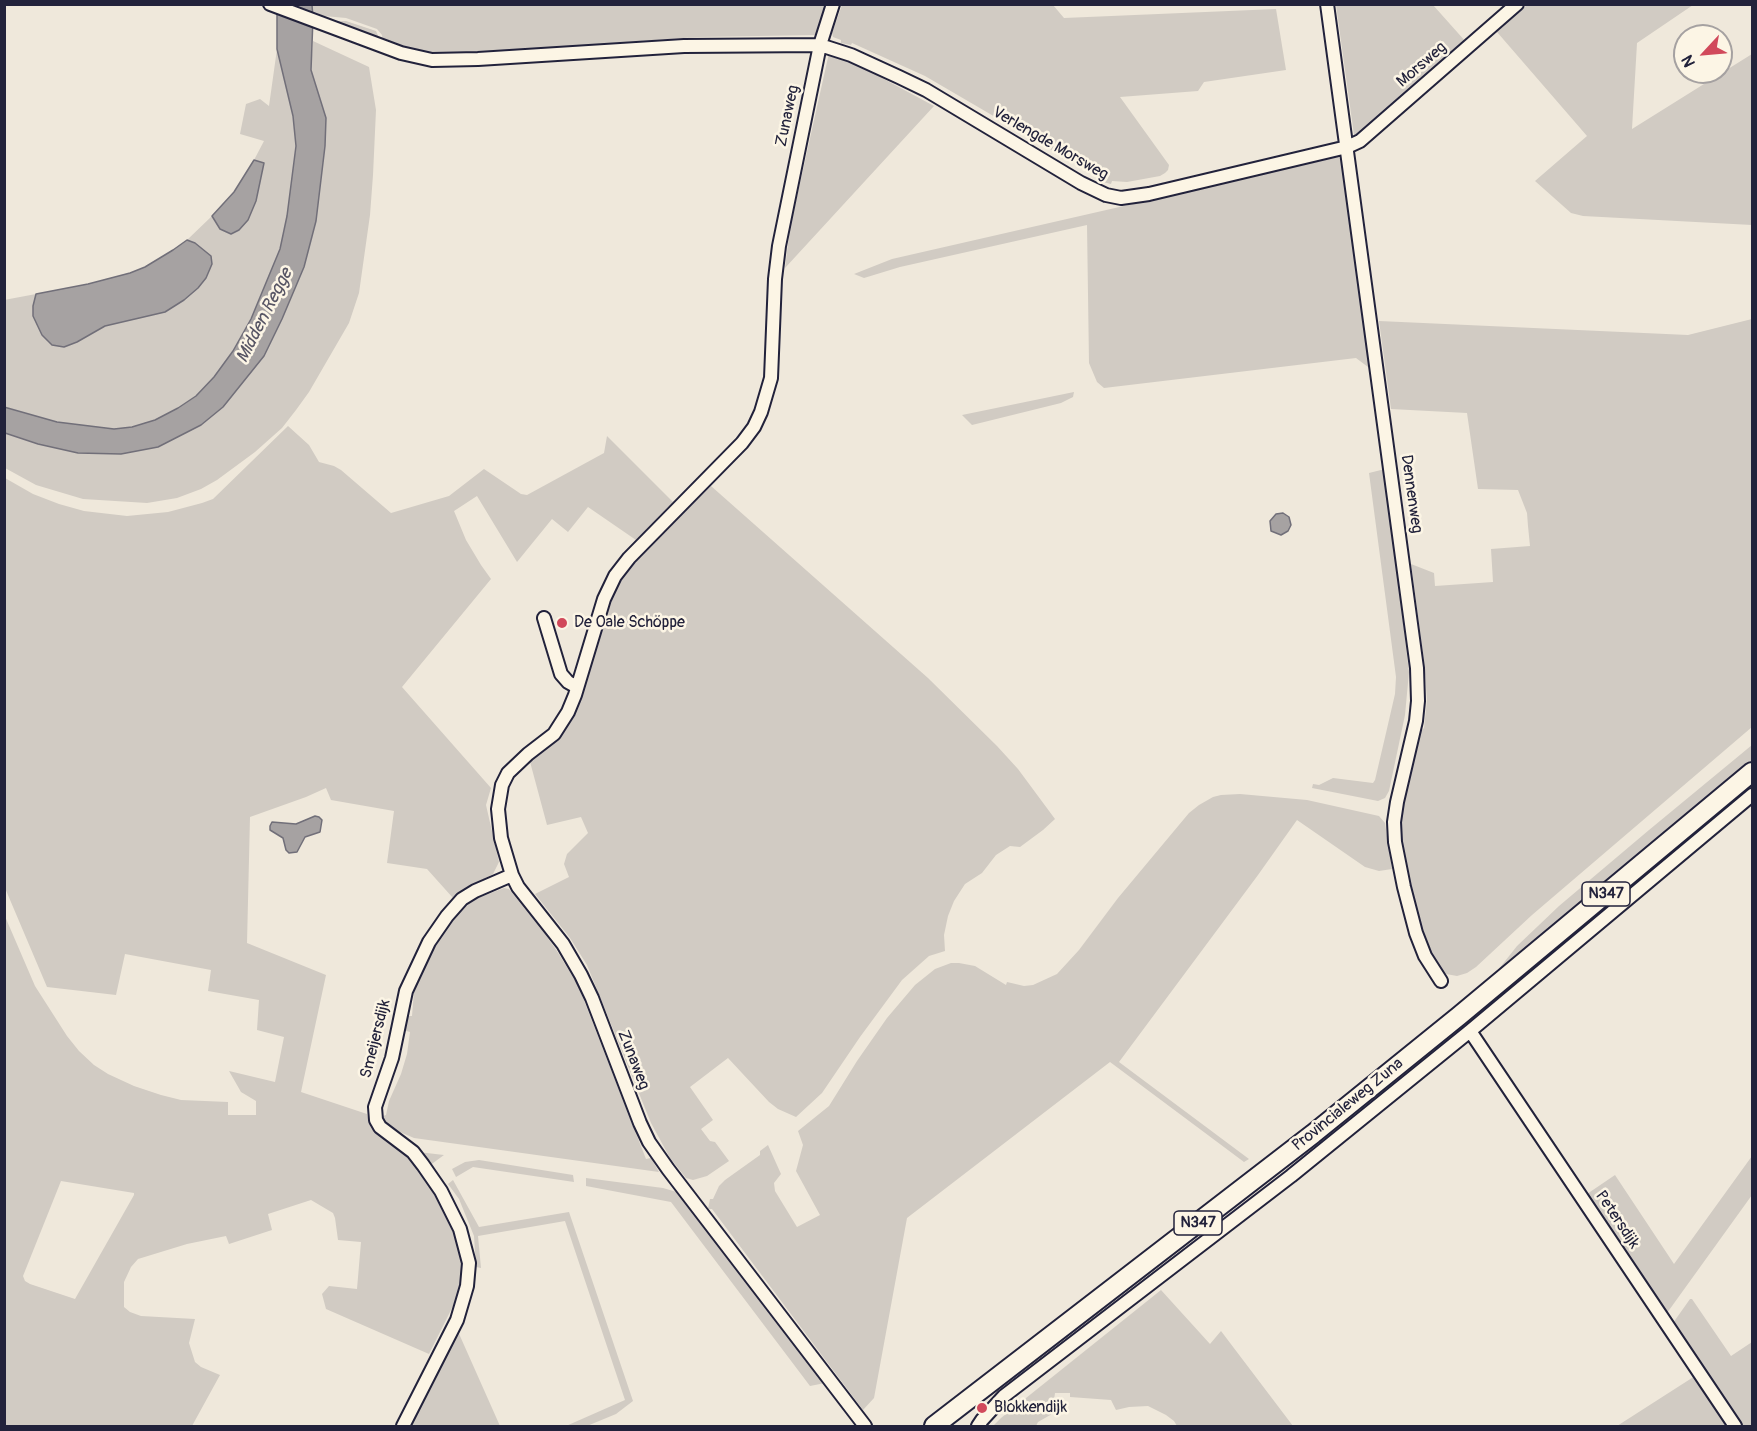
<!DOCTYPE html>
<html>
<head>
<meta charset="utf-8">
<style>
  body { margin:0 }
  #map { position:relative; width:1757px; height:1431px; overflow:hidden; background:#efe8db; font-family:Pangolin,sans-serif }
  canvas { display:block }
  .frame { position:absolute; inset:0; border:6px solid #22223b; pointer-events:none }
  .north { position:absolute; left:1673px; top:24px; width:60px; height:60px; box-sizing:border-box; background:#fcf5e5; border:2px solid #a5a1a1; border-radius:50%; rotate:244deg; font-size:16px; font-weight:700; line-height:24px; text-align:center; color:#22223b }
  .north::after { content:''; display:block; margin:auto; width:21px; height:27px; background:#d1495b; clip-path:polygon(50% 0,100% 100%,50% 72%,0 100%) }
</style>
</head>
<body>
<div id="map">
<canvas width="1757" height="1431"></canvas>
<div class="frame"></div>
<div class="north">N</div>
</div>
<script>
const ctx = document.querySelector('canvas').getContext('2d');
ctx.lineJoin = 'round';
function fill(path, color) {
  ctx.fillStyle = color;
  ctx.fill(path, 'evenodd');
}
function poly(rows) {
  const path = new Path2D();
  for (const r of rows) {
    path.moveTo(r[0], r[1]);
    for (let i = 2; i < r.length; i += 2) path.lineTo(r[i], r[i + 1]);
  }
  return path;
}
function strokePath(path, color, width, dash) {
  ctx.strokeStyle = color;
  ctx.lineWidth = width;
  ctx.lineCap = dash ? 'butt' : 'round';
  ctx.setLineDash(dash || []);
  ctx.stroke(path);
}
function write(font, color, halo, rows, align = 'center') {
  ctx.font = font + ' Pangolin,sans-serif';
  ctx.lineWidth = 5;
  ctx.setLineDash([]);
  ctx.textBaseline = 'middle';
  ctx.strokeStyle = halo;
  ctx.fillStyle = color;
  for (const [text, x, y, turn = 0] of rows) {
    ctx.save();
    ctx.translate(x, y);
    ctx.rotate((+turn || 0) * Math.PI / 180);
    ctx.textAlign = isNaN(turn) ? turn : align;
    if (halo) ctx.strokeText(text, 0, 0);
    ctx.fillText(text, 0, 0);
    ctx.restore();
  }
}
fill(poly([
  [312,5,829,5,817,35,698,37,584,45,475,56,427,55,383,42,382,35,377,29,346,18,324,16,312,11],
  [842,5,1053,5,1064,18,1276,9,1286,70,1204,82,1198,91,1120,97,1169,165,1168,170,1165,173,1160,176,1127,182,1112,181,1111,184,1103,182,1103,180,925,76,852,43,851,45,841,43,841,40,833,37,832,33],
  [1336,5,1433,5,1466,42,1362,133,1354,135],
  [1527,5,1693,5,1637,43,1632,129,1752,54,1752,225,1583,216,1571,213,1535,181,1587,136,1497,32],
  [329,21,346,21,376,31,379,38,378,40],
  [313,41,369,67,376,110,373,175,370,215,359,293,349,323,309,392,296,410,282,428,255,452,217,480,201,489,177,498,147,503,83,499,36,485,5,468,5,433,38,444,121,454,158,447,201,425,264,356,282,319,304,267,326,118,311,70],
  [277,49,293,116,296,146,287,216,280,249,251,319,233,351,214,377,196,396,177,408,155,420,132,427,114,429,57,422,5,407,4,300,36,294,33,306,105,326,119,322,195,243,187,240,212,216,220,229,264,163,254,160,264,141,240,134,246,104,260,99,269,106],
  [829,53,845,58,934,106,785,268,790,228],
  [1338,157,1344,160,1372,370,1356,358,1104,388,1097,382,1089,363,1087,225,900,267,864,278,854,274,892,259],
  [1752,319,1752,727,1532,915,1476,967,1467,973,1457,976,1446,974,1442,971,1423,937,1403,855,1399,829,1399,816,1418,734,1424,728,1427,700,1424,661,1411,564,1434,573,1435,586,1493,582,1491,549,1530,546,1528,526,1527,513,1518,490,1478,489,1467,413,1391,409,1379,321,1688,335],
  [1074,392,1073,397,1061,403,972,425,962,415],
  [288,426,309,445,319,462,334,466,341,470,391,513,449,496,484,469,521,494,527,495,604,453,607,436,673,502,636,540,588,507,568,532,552,519,517,562,477,496,454,511,466,540,481,565,491,579,402,687,491,788,486,805,499,862,493,874,453,898,427,869,387,863,394,811,331,800,326,788,306,797,250,817,247,943,326,975,301,1092,367,1114,371,1128,404,1152,418,1165,450,1216,466,1255,461,1290,429,1354,326,1309,322,1294,329,1286,357,1289,361,1242,338,1240,335,1218,333,1213,311,1200,268,1214,272,1230,229,1244,226,1236,187,1244,138,1259,131,1267,124,1282,124,1307,130,1312,141,1316,195,1319,189,1343,195,1362,201,1367,220,1375,192,1426,5,1426,4,914,35,986,67,1036,79,1051,94,1065,108,1074,134,1086,161,1095,181,1100,228,1102,228,1115,256,1115,256,1101,241,1092,229,1071,275,1082,284,1037,257,1030,259,1000,208,991,211,970,125,954,116,995,47,987,5,888,5,478,33,494,59,504,84,511,127,516,168,512,202,503,213,499],
  [61,1181,134,1193,134,1195,75,1299,30,1284,25,1281,23,1276],
  [1385,469,1409,672,1405,715,1389,791,1385,798,1378,801,1312,788,1313,784,1319,785,1333,778,1373,783,1375,780,1386,733,1395,694,1396,677,1369,473],
  [711,486,928,678,997,746,1018,769,1055,819,1043,830,1020,847,1010,846,996,855,982,873,965,884,954,901,948,916,944,935,945,951,929,956,902,980,860,1037,822,1093,796,1117,778,1109,769,1102,728,1058,690,1087,713,1120,701,1129,710,1141,715,1142,729,1161,707,1176,693,1180,686,1178,670,1158,651,1123,587,965,570,938,535,894,569,877,564,864,567,854,588,833,581,817,547,825,529,758,579,698,609,603,625,572],
  [1752,745,1752,760,1494,975,1517,946,1559,906,1649,830],
  [1240,794,1307,800,1379,816,1385,823,1392,869,1379,871,1365,867,1297,820,1258,875,1119,1062,1249,1159,1244,1162,1110,1062,907,1218,874,1398,863,1410,712,1209,708,1209,710,1199,713,1199,719,1186,725,1180,760,1155,760,1151,768,1145,781,1174,774,1183,775,1191,797,1227,820,1215,796,1171,803,1145,798,1131,829,1106,857,1061,887,1018,915,985,935,969,951,963,959,963,975,966,1006,985,1007,982,1024,986,1033,985,1057,974,1079,950,1118,898,1189,813,1199,805,1213,797,1221,795],
  [504,888,509,889,545,934,557,951,578,985,646,1159,651,1158,659,1172,414,1138,400,1132,389,1125,385,1127,380,1117,386,1115,389,1101,401,1074,407,1054,410,1032,403,1030,406,1016,412,1016,414,992,421,972,441,936,461,911,470,903,480,897],
  [418,1152,444,1155,429,1166],
  [1752,1156,1752,1195,1667,1313,1587,1194,1615,1175,1674,1264],
  [479,1160,573,1175,574,1182,473,1167,456,1177,452,1169,465,1162],
  [586,1178,663,1188,680,1193,825,1383,810,1386,671,1202,586,1186],
  [453,1180,479,1227,569,1212,633,1401,616,1414,587,1426,566,1426,625,1400,565,1221,478,1236,481,1268,476,1267,474,1236,459,1199,448,1184],
  [1161,1290,1210,1344,1221,1331,1293,1426,1177,1426,1174,1421,1166,1415,1148,1406,1129,1407,1116,1410,1111,1400,1070,1397,1070,1393,1055,1393,1052,1414,1038,1422,1036,1426,993,1426,1001,1418],
  [1690,1299,1692,1299,1731,1356,1752,1342,1752,1426,1742,1426,1673,1323],
  [456,1327,500,1426,408,1426],
  [1695,1376,1728,1426,1617,1426]
]), '#d1cbc3');
const water = poly([
  [277,5,312,5,313,18,311,70,326,118,325,146,316,221,304,267,282,319,264,356,223,407,201,425,158,447,121,454,78,453,38,444,5,433,4,407,57,422,114,429,132,427,155,420,178,408,196,396,214,377,233,351,251,319,280,249,287,216,296,146,293,116,277,49,277,5],
  [254,160,264,163,256,201,248,220,239,230,231,234,220,229,212,216,234,192,254,160],
  [187,240,195,243,211,256,212,264,206,278,198,288,184,300,165,312,105,326,77,342,64,347,52,345,42,335,33,316,33,306,36,294,88,284,130,273,145,267,173,250,187,240],
  [1283,513,1289,517,1291,525,1288,531,1281,535,1271,531,1270,521,1276,514,1283,513],
  [315,816,319,817,322,820,320,832,305,837,297,852,289,853,286,850,283,838,270,830,270,826,272,822,296,824,315,816]
]);
fill(water, '#a6a2a2');
strokePath(water, '#716f79', 1.5);
const minor = poly([
  [270,4,401,53,432,60,478,59,684,46,820,45,779,246,775,279,771,378,761,412,754,427,742,443,629,558,615,576,604,599,575,695,568,712,554,734,528,754,508,773,502,785,498,809,501,838,512,875,518,887,563,944,581,975,592,998,640,1123,649,1142,668,1169,865,1426],
  [833,4,820,45,851,55,899,77,926,90,1081,183,1106,195,1121,198,1149,194,1347,147,1360,141,1517,4],
  [1327,4,1417,668,1418,701,1416,721,1397,802,1394,822,1395,842,1404,887,1416,933,1425,956,1441,981],
  [544,618,561,674,568,682,577,687],
  [1470,1031,1735,1426],
  [403,1426,457,1320,467,1286,469,1263,460,1229,441,1191,423,1165,413,1152,380,1127,376,1120,375,1107,392,1058,406,991,429,942,447,916,462,899,475,891,512,875],
  [978,1426,982,1420,1004,1396,1291,1176,1470,1031,1752,795]
]);
const primary = poly([
  [934,1426,1313,1134,1459,1016,1752,772]
]);
strokePath(minor, '#22223b', 16);
strokePath(primary, '#22223b', 22);
strokePath(minor, '#fcf5e5', 12);
strokePath(primary, '#fcf5e5', 18);
for (const [x, y, r, color] of [
  [562,623,6,"#d1495b"],
  [982,1408,6,"#d1495b"]
]) {
  const dot = new Path2D();
  dot.arc(x, y, r, 0, 2 * Math.PI);
  ctx.fillStyle = color;
  ctx.fill(dot);
  strokePath(dot, '#fcf5e5', 2);
}
for (const [x, y, w] of [
  [1606,894,48],
  [1198,1223,48]
]) {
  const box = new Path2D();
  box.roundRect(x - w / 2, y - 12, w, 24, 4.5);
  ctx.fillStyle = '#fcf5e5';
  ctx.fill(box);
  strokePath(box, '#22223b', 1.5);
}
write('bold 15px', '#22223b', null, [
  ["N347",1606,894],
  ["N347",1198,1223]
]);
write('16px', '#22223b', '#fcf5e5', [
  ["Morsweg",1422,65,-41],
  ["Zunaweg",788,116,-78],
  ["Verlengde Morsweg",1050,144,30],
  ["Dennenweg",1411,494,82],
  ["Smeijersdijk",376,1039,-76],
  ["Zunaweg",633,1060,69],
  ["Provincialeweg Zuna",1348,1105,-39],
  ["Petersdijk",1617,1220,56]
]);
write('16px', '#22223b', '#fcf5e5', [
  ["De Oale Schöppe",574,623],
  ["Blokkendijk",994,1408]
], 'left');
write('italic 18px', '#575564', '#fcf5e5', [
  ["Midden Regge",265,316,-63]
]);
</script>
</body>
</html>
